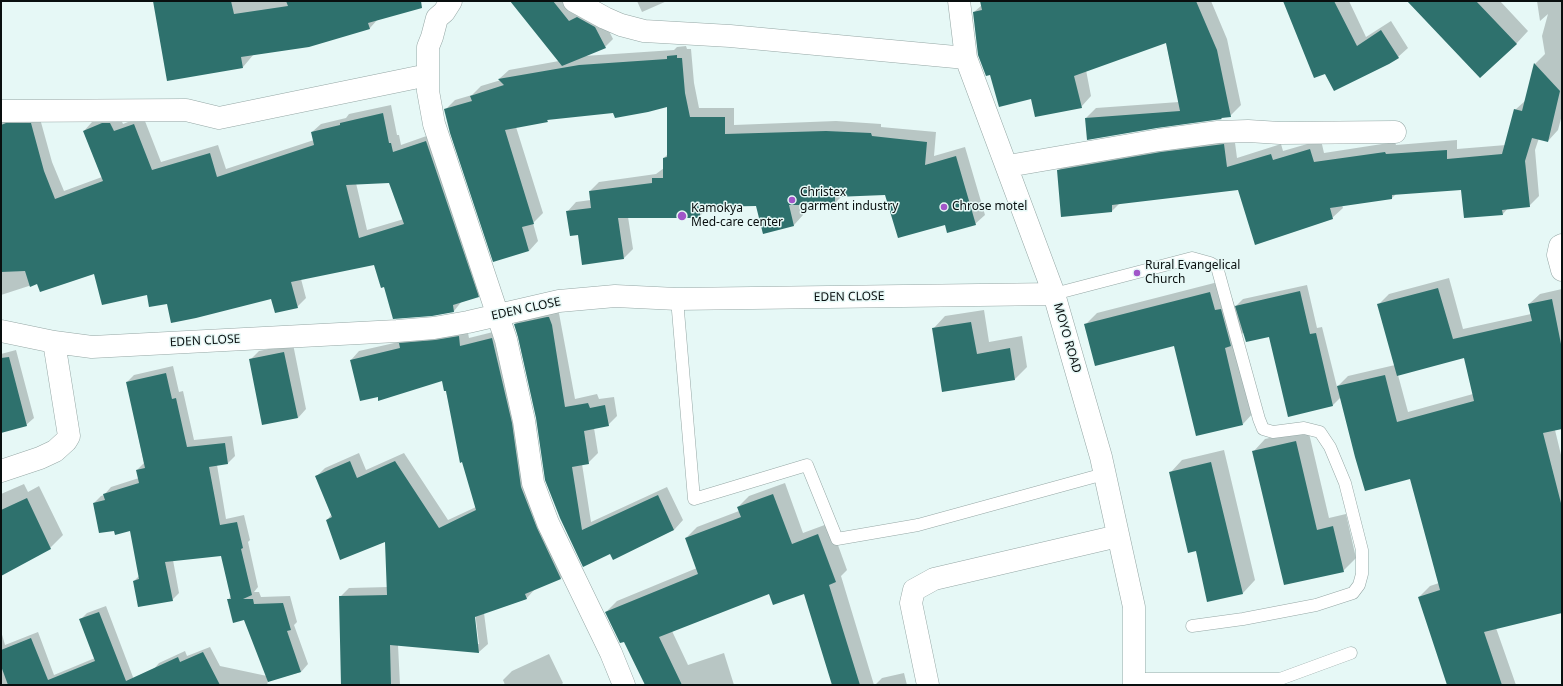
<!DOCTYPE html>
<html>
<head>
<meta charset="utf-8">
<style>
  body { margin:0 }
  #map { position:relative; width:1563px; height:686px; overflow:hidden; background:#e6f8f6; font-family:"Noto Sans",sans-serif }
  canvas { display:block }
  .frame { position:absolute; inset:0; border:2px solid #090f0f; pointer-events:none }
</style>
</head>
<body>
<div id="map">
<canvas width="1563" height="686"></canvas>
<div class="frame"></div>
</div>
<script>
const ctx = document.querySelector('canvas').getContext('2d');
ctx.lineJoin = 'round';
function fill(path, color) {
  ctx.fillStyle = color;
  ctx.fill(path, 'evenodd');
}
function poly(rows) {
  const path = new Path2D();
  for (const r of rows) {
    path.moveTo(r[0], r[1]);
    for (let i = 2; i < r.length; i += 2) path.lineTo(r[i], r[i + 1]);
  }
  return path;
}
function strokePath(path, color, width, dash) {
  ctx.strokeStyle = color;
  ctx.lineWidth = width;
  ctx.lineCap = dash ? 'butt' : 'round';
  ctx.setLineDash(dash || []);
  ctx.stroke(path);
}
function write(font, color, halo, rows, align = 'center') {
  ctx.font = font + ' "Noto Sans",sans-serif';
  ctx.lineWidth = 3;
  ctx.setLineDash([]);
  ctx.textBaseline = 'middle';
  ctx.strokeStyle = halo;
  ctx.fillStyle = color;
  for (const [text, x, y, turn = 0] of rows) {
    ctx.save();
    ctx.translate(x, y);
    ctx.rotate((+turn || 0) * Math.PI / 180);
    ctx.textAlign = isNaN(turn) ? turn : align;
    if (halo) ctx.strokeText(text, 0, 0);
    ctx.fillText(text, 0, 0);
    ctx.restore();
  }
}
fill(poly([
  [154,1,245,1,245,2,255,1,420,1,378,19,370,28,309,46,254,54,243,67],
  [518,1,568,1,603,19,613,39,605,47,584,56,674,50,677,47,686,46,687,49,691,49,694,83,699,108,734,108,734,125,836,121,881,124,881,127,936,132,934,156,965,147,985,215,975,224,945,224,886,194,843,195,834,204,801,204,803,215,794,225,763,233,757,205,709,206,699,217,628,217,633,249,624,258,578,234,567,212,576,202,591,200,590,191,599,182,656,174,664,168,664,158,668,154,668,106,550,118,547,121,516,127,543,213,533,223,538,241,529,251,445,110,455,100,472,95,481,86,501,80,499,79,509,70,559,61],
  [637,1,667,1,642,12],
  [981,1,1211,1,1227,39,1241,105,1230,116,1221,118,1086,118,1096,108,1179,102,1166,42,1086,70,1091,96,1081,107,1032,97,991,74,974,12,982,5],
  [1285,1,1349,1,1366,37,1391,21,1408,48,1398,57,1334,90],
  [1409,1,1500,1,1528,31,1516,44],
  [1537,1,1562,1,1562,115,1558,130,1548,141,1539,138,1535,150,1539,196,1529,206,1508,208,1503,214,1462,189,1396,194,1392,198,1342,205,1343,208,1332,218,1239,188,1120,203,1112,211,1058,171,1069,160,1234,135,1237,158,1281,144,1283,151,1321,140,1324,153,1395,142,1396,145,1457,140,1457,149,1506,145,1515,110,1526,100,1535,64,1545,54,1542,36,1548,14,1540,21],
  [391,105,397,135,399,135,401,145,435,133,487,288,478,296,462,301,454,311,432,315,385,286,374,264,301,279,306,298,297,307,272,298,168,302,94,272,38,283,1,295,1,296,1,119,39,115,52,162,64,191,102,177,84,131,92,122,112,115,119,115,123,124,143,116,161,162,218,145,226,169,314,140,312,132,321,124,346,118,349,114],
  [390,182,404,219,367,230,356,183],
  [1449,278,1463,329,1531,314,1529,304,1540,294,1562,289,1562,428,1555,430,1562,459,1562,612,1496,628,1516,685,1448,685,1419,597,1430,586,1439,583,1411,478,1341,397,1333,405,1289,415,1270,335,1244,332,1237,339,1254,412,1243,424,1175,345,1085,325,1097,313,1222,281,1227,299,1232,298,1235,307,1243,299,1307,285,1317,328,1322,327,1337,387,1348,376,1395,365,1379,304,1389,294],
  [1465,357,1473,394,1408,412,1398,375],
  [558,308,575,399,597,394,599,399,614,397,617,416,608,425,594,428,598,453,588,463,582,464,591,522,667,487,683,520,674,530,610,553,584,566,537,418,515,324,524,315],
  [984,310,989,342,1022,336,1027,367,1015,379,943,391,933,329,945,316],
  [467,328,469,338,501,330,520,414,569,569,561,578,535,589,526,599,484,613,488,644,479,652,398,645,400,685,342,685,340,597,349,588,388,587,386,540,327,520,332,514,317,476,325,468,359,453,366,470,404,453,448,520,476,507,443,380,378,396,351,360,359,351,403,341],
  [475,612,479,644,477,644,473,613],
  [293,344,306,409,298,418,250,360,259,351],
  [16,350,34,418,26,425,1,431,1,354],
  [173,366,179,392,183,391,194,440,232,436,235,456,228,463,217,465,226,519,244,515,250,540,248,542,258,587,254,592,259,592,261,597,290,596,297,622,294,625,308,664,301,672,268,681,267,685,156,685,153,670,159,663,185,651,187,656,210,647,220,666,267,676,244,619,228,600,231,596,222,555,173,560,179,593,172,600,134,581,140,575,131,529,115,529,94,503,101,496,104,495,111,487,139,478,137,470,144,463,127,382,134,375],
  [1308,429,1329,518,1346,514,1356,558,1343,571,1253,452,1265,439],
  [1224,450,1255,580,1243,593,1208,601,1196,550,1170,473,1182,460],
  [785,483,803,533,830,523,847,570,841,576,874,685,831,685,833,684,805,592,770,593,672,631,688,665,724,653,734,685,646,685,625,640,606,612,617,601,697,568,686,538,697,527,739,511,738,507,749,496],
  [24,484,28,492,39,486,63,535,50,548,1,575,1,494],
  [106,606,136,685,1,685,1,631,5,645,38,632,54,675,95,658,80,620,87,613],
  [549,654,563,683,561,685,505,685,503,680,512,671],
  [904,673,907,685,875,685,882,678]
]), '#0003');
fill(poly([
  [153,1,231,1,234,14,288,6,286,1,421,1,422,8,368,23,370,29,309,47,241,57,243,68,167,81],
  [510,1,553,1,569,21,577,17,595,27,606,48,562,66],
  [980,1,1196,1,1217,50,1231,117,1221,118,1222,119,1157,128,1087,140,1085,118,1180,111,1166,43,1074,76,1082,108,1035,117,1031,99,999,107,990,75,986,76,978,55,973,12,982,10],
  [1283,1,1334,1,1357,46,1381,30,1399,58,1389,64,1334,91,1325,74,1314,78],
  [1407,1,1476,1,1517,44,1480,78],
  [677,55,677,58,682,58,685,93,690,117,725,117,725,134,826,131,871,133,872,136,927,142,925,165,956,156,976,225,947,233,945,225,898,238,885,195,835,197,835,205,789,205,794,226,763,234,756,206,700,207,700,218,618,218,624,259,582,265,578,235,570,236,566,211,591,208,589,191,652,183,652,178,663,178,663,158,667,157,667,107,648,112,615,118,613,113,547,120,548,122,505,130,534,224,522,227,529,251,493,262,450,133,444,109,472,101,470,96,504,85,498,79,579,65,667,59,667,56],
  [1534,63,1560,91,1548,142,1532,138,1525,161,1530,207,1502,210,1503,215,1464,218,1461,190,1392,195,1392,199,1330,208,1333,219,1255,245,1238,190,1112,205,1112,212,1061,217,1057,170,1161,152,1224,144,1227,167,1271,154,1273,160,1310,149,1314,162,1385,152,1386,154,1447,150,1447,159,1502,154,1514,109,1522,111],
  [383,113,389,143,391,143,393,152,426,141,479,297,453,305,454,312,432,316,393,319,384,287,381,288,374,265,291,282,298,308,275,313,271,299,196,318,171,323,167,304,149,307,147,295,102,305,94,274,40,292,37,284,30,287,25,271,1,272,1,125,6,123,31,123,44,171,55,199,103,181,83,131,102,123,110,123,114,131,134,124,152,170,210,153,217,177,314,145,311,132,340,125,340,123],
  [389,183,404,224,359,238,346,185],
  [1438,288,1453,339,1532,321,1528,304,1552,299,1562,349,1562,429,1543,433,1562,507,1562,613,1484,632,1502,685,1447,685,1418,597,1440,590,1410,479,1365,491,1355,457,1337,386,1385,375,1397,422,1474,401,1464,358,1397,376,1377,304],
  [1300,291,1310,334,1316,333,1333,406,1288,417,1269,337,1246,342,1235,306],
  [1210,292,1215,310,1221,309,1231,346,1225,348,1243,425,1196,436,1174,346,1095,366,1084,324],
  [547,317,549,317,552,325,565,407,588,403,590,408,605,405,609,426,584,431,589,464,572,467,582,530,658,495,674,530,613,560,610,554,583,567,560,518,545,480,536,418,518,337,514,324],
  [971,322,977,354,1010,348,1015,380,942,392,932,328],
  [459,336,460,346,492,338,512,423,521,487,537,528,561,579,525,594,527,599,475,617,479,653,390,645,391,685,341,685,339,596,387,595,385,542,340,560,326,520,332,517,315,476,350,461,357,478,395,461,439,528,476,510,462,462,460,463,446,391,444,391,442,381,378,401,378,397,360,401,350,360,400,348,399,343,435,340],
  [284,352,298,418,262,425,249,359],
  [9,357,27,426,1,433,1,358],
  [166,373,172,399,176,398,187,447,225,443,228,464,209,467,220,525,237,522,243,548,241,549,252,595,243,599,253,599,254,604,283,603,291,630,287,631,301,672,268,682,244,620,233,623,227,599,231,599,221,556,165,562,173,601,138,607,133,581,139,579,130,531,115,535,114,531,99,533,93,503,105,500,103,494,139,483,136,470,145,468,126,382],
  [1296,441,1317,530,1333,526,1344,572,1284,585,1252,451],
  [1211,462,1243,594,1207,602,1196,551,1188,553,1169,472],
  [773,494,792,544,818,534,836,582,829,585,860,685,832,685,804,594,773,605,769,594,659,637,682,685,645,685,624,642,620,643,605,612,698,574,685,538,741,517,737,507],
  [27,498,51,549,1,576,1,510],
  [99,612,126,681,178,657,180,662,203,652,220,685,8,685,1,666,1,650,31,638,48,680,95,661,79,619]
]), '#2e716d');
const lane = poly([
  [1054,294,1192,258,1210,263,1217,267,1259,419,1263,429,1273,432,1304,428,1320,432,1330,447,1345,483,1362,550,1362,574,1359,585,1353,593,1316,605,1243,619,1192,626],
  [677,299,694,499,807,465,837,539,918,525,1104,474],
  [1133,679,1280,679,1351,653]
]);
const street = poly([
  [451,1,444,12,437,18,432,37,428,47,428,91,434,124,506,340,524,421,533,483,548,523,611,653,624,685],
  [574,1,605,18,621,25,644,31,730,36,966,58],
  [959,1,966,58,1054,294,1101,457,1134,607,1134,685],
  [1,111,186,110,219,118,428,75],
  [1008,166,1159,140,1218,132,1248,131,1280,133,1395,132],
  [1562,245,1560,246,1558,255,1562,270],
  [1,331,54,342,92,347,397,331,434,328,468,322,559,301,615,296,677,299,1054,294],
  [1,471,40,458,55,451,66,441,69,436,54,342],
  [928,685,911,603,914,590,934,579,1118,536]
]);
strokePath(lane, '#95a7a5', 13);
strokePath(street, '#95a7a5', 23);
strokePath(lane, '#fff', 12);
strokePath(street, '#fff', 22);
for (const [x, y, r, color] of [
  [792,200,4,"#a156c9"],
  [944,207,4,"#a156c9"],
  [682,216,5,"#a156c9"],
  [1137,273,4,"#a156c9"]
]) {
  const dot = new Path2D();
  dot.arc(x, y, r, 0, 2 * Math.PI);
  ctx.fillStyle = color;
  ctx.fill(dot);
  strokePath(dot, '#e6f8f6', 1.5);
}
write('12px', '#090f0f', '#e6f8f6', [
  ["Christex",800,193],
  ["garment industry",800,207],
  ["Chrose motel",952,207],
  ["Kamokya",691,209],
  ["Med-care center",691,223],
  ["Rural Evangelical",1145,266],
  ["Church",1145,280]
], 'left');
write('12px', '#090f0f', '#e6f8f6', [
  ["EDEN CLOSE",849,297,-1],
  ["EDEN CLOSE",526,309,-12],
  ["MOYO ROAD",1067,338,74],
  ["EDEN CLOSE",205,341,-3]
]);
</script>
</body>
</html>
